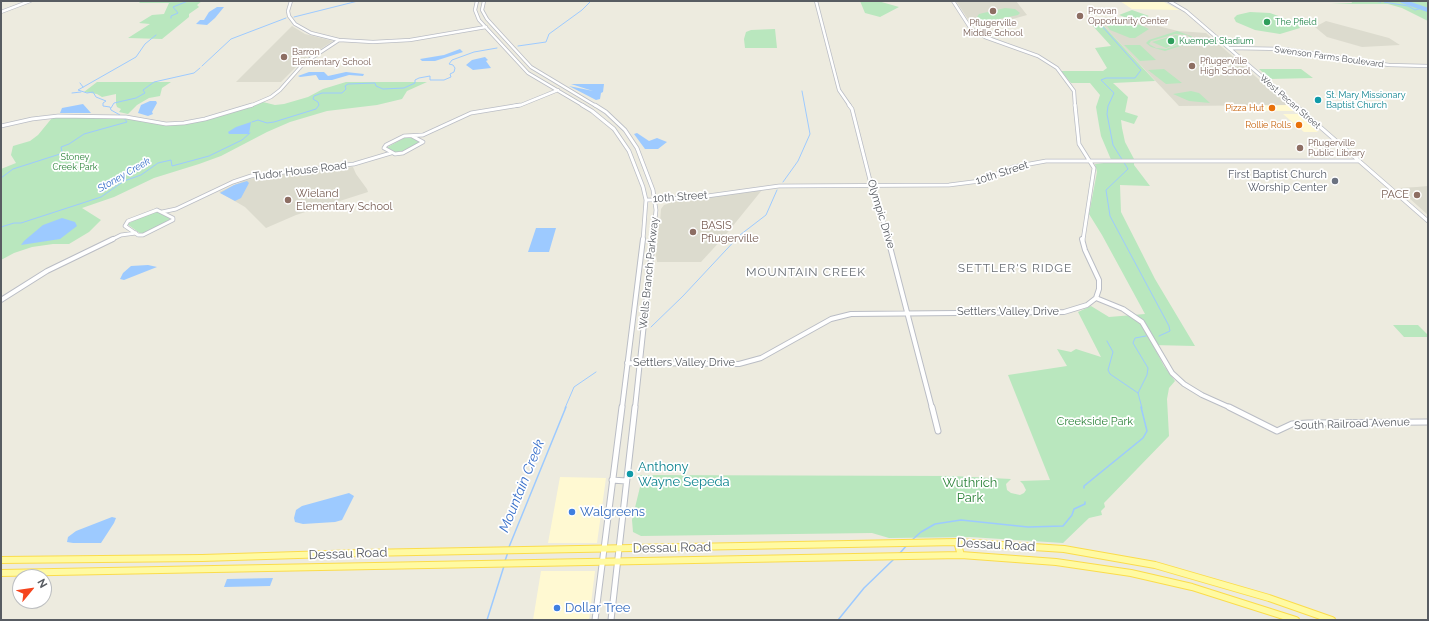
<!DOCTYPE html>
<html>
<head>
<meta charset="utf-8">
<style>
  body { margin:0 }
  #map { position:relative; width:1429px; height:621px; overflow:hidden; background:#edebdf; font-family:Raleway,sans-serif }
  canvas { display:block }
  .frame { position:absolute; inset:0; border:2px solid #585c62; pointer-events:none }
  .north { position:absolute; left:12px; top:569px; width:40px; height:40px; box-sizing:border-box; background:#fff; border:1px solid #bcbec0; border-radius:50%; rotate:61deg; font-size:11px; font-weight:700; line-height:16px; text-align:center; color:#585c62 }
  .north::after { content:''; display:block; margin:auto; width:14px; height:18px; background:#f5451e; clip-path:polygon(50% 0,100% 100%,50% 72%,0 100%) }
</style>
</head>
<body>
<div id="map">
<canvas width="1429" height="621"></canvas>
<div class="frame"></div>
<div class="north">N</div>
</div>
<script>
const ctx = document.querySelector('canvas').getContext('2d');
ctx.lineJoin = 'round';
function fill(path, color) {
  ctx.fillStyle = color;
  ctx.fill(path, 'evenodd');
}
function poly(rows) {
  const path = new Path2D();
  for (const r of rows) {
    path.moveTo(r[0], r[1]);
    for (let i = 2; i < r.length; i += 2) path.lineTo(r[i], r[i + 1]);
  }
  return path;
}
function strokePath(path, color, width, dash) {
  ctx.strokeStyle = color;
  ctx.lineWidth = width;
  ctx.lineCap = dash ? 'butt' : 'round';
  ctx.setLineDash(dash || []);
  ctx.stroke(path);
}
function write(font, color, halo, rows, align = 'center') {
  ctx.font = font + ' Raleway,sans-serif';
  ctx.lineWidth = 3.5;
  ctx.setLineDash([]);
  ctx.textBaseline = 'middle';
  ctx.strokeStyle = halo;
  ctx.fillStyle = color;
  for (const [text, x, y, turn = 0] of rows) {
    ctx.save();
    ctx.translate(x, y);
    ctx.rotate((+turn || 0) * Math.PI / 180);
    ctx.textAlign = isNaN(turn) ? turn : align;
    if (halo) ctx.strokeText(text, 0, 0);
    ctx.fillText(text, 0, 0);
    ctx.restore();
  }
}
fill(poly([
  [1120,1,1162,1,1179,10,1132,9],
  [1224,105,1288,105,1294,111,1231,111],
  [1283,114,1298,114,1318,132,1304,132],
  [560,477,606,478,597,543,548,543],
  [541,571,595,571,589,620,533,620]
]), '#fff9d2');
fill(poly([
  [956,1,1016,1,1027,15,995,24,971,24],
  [1100,21,1122,21,1154,25,1178,31,1206,33,1288,105,1179,106,1102,24],
  [1326,21,1389,38,1400,45,1362,47,1327,37,1315,27],
  [292,26,305,34,333,41,302,61,281,82,236,82],
  [353,167,356,174,367,189,368,192,296,215,266,228,245,207,219,192,243,181,258,177],
  [1428,186,1428,215,1398,188,1417,187],
  [762,190,723,238,701,262,657,262,656,255,659,225,660,222,661,209,664,205,673,202]
]), '#dcdbce');
fill(poly([
  [141,1,202,1,197,5,199,7,189,14,189,17,162,39,128,38,150,24,139,23,152,15,164,14,169,3,139,3],
  [860,1,878,1,899,7,880,17,865,13],
  [1351,1,1428,1,1428,21,1402,8,1388,4,1331,4,1352,3],
  [1005,8,1015,9,1020,13,1018,15,990,21,981,20,977,17,979,14],
  [1132,10,1149,16,1135,21,1119,15],
  [1250,12,1270,13,1298,23,1300,28,1280,34,1255,30,1236,22,1234,18,1237,15],
  [1113,21,1140,25,1149,29,1135,38,1130,38,1110,30,1107,26],
  [1102,24,1155,81,1113,83,1128,97,1125,112,1138,116,1134,124,1121,120,1122,128,1125,142,1134,159,1134,165,1150,186,1120,185,1121,212,1155,279,1195,346,1153,345,1164,366,1175,381,1169,388,1167,399,1169,436,1104,503,1105,507,1101,511,1102,515,1089,518,1063,543,970,537,889,538,872,533,641,536,633,532,632,520,640,487,645,481,640,475,953,476,1011,479,1006,484,1007,490,1011,493,1020,495,1024,493,1026,490,1023,484,1020,481,1050,480,1008,375,1067,366,1057,349,1071,352,1076,349,1101,357,1078,312,1091,306,1109,317,1145,314,1102,235,1089,214,1097,172,1095,164,1112,162,1101,136,1099,125,1096,107,1100,95,1090,83,1071,83,1061,71,1103,71,1107,68,1095,48,1111,46,1092,25],
  [775,29,777,48,745,48,744,39,746,32,751,30],
  [1177,31,1191,36,1196,41,1165,51,1151,47,1146,43,1149,40],
  [1175,34,1187,35,1193,40,1166,49,1156,48,1149,44,1151,41],
  [1176,35,1190,40,1166,48,1152,42],
  [1124,45,1140,45,1156,60,1140,61],
  [1164,69,1182,83,1166,84,1148,70],
  [1259,69,1301,69,1313,78,1270,79],
  [97,82,171,82,162,88,160,96,149,98,137,105,128,114,119,112,121,109,117,107,116,104,116,94,102,97,97,94,84,92],
  [346,82,427,82,407,91,402,99,377,105,327,111,290,122,267,132,221,156,199,164,154,178,114,197,82,208,101,220,89,232,69,244,53,244,32,247,14,253,1,260,1,169,16,163,11,155,13,146,30,141,38,135,52,118,125,117,158,124,184,124,253,106,263,102,275,105,284,104,308,97,323,89],
  [1191,91,1199,93,1210,103,1189,101,1173,94],
  [406,137,411,137,420,142,402,152,396,153,386,148],
  [153,211,158,211,171,219,144,234,141,234,127,224],
  [1393,325,1418,325,1428,335,1428,337,1404,337]
]), '#b9e7be');
fill(poly([
  [217,7,224,7,215,18,207,25,196,24,200,20,204,20,209,12],
  [460,49,463,52,435,61,422,61,420,59,444,55],
  [485,57,488,60,486,61,491,68,473,70,466,65,472,60],
  [309,72,324,72,328,76,346,72,364,74,363,76,349,75,332,80,319,80,316,75,300,77,298,76],
  [571,84,604,84,603,92,601,93,600,99,596,100,569,86,593,91],
  [150,101,156,101,157,103,152,112,153,114,148,116,138,113,141,105],
  [83,104,91,113,60,113,62,108],
  [251,122,249,134,229,134,228,132,236,127],
  [637,133,649,141,657,138,667,142,658,149,645,149,634,134],
  [247,181,249,183,241,198,235,201,220,193,234,185],
  [62,218,75,222,77,226,60,239,21,245,24,241,43,225],
  [536,228,556,228,549,252,528,252],
  [148,265,157,267,124,280,120,279,123,273,131,266],
  [349,493,354,496,342,520,335,522,303,524,295,522,294,518,296,510,302,506],
  [112,517,116,518,114,523,101,543,73,543,67,542,68,537,76,531],
  [273,578,270,586,224,587,227,579]
]), '#9dcaff');
strokePath(poly([
  [1359,1,1365,1],
  [1373,1,1381,2,1379,1],
  [1386,1,1384,2,1408,6,1415,10,1422,8],
  [294,17,358,1],
  [171,18,171,16,178,13,173,7,188,1],
  [1101,25,1141,70,1135,78,1106,78,1101,80,1114,93,1108,106,1107,114,1113,145,1128,169,1106,190,1110,216,1169,326,1170,331,1159,336],
  [518,46,546,42,549,34,582,10,591,1],
  [202,66,231,39,286,18],
  [80,83,83,87],
  [72,93,81,92],
  [111,108,114,103,136,98,145,93,143,90,154,82,194,73,200,68],
  [120,115,111,110,110,107,103,106,103,103,106,101,96,97,93,92,87,93,78,90,136,57,145,44,156,35],
  [252,122,258,120,267,123,274,122,316,109,319,105,318,102,313,99,314,96,322,93,342,93,346,89,345,86,348,84,375,83,376,86,383,89,404,88,415,83,415,80,419,78,430,76,430,80,444,80,451,77,450,74,454,72,455,68,453,65,449,64,452,60,474,52,497,48],
  [1,178,13,169,60,154,62,152,61,147,69,144,84,134,127,122,124,118],
  [783,182,798,161,810,134,802,91],
  [1,227,14,223,21,223,101,197,124,181,141,175,158,163,171,160,172,166,209,156,242,140,250,133],
  [651,327,683,296,740,235,766,215,777,190],
  [1107,341,1113,352,1108,370,1110,374,1138,393],
  [565,408,574,387,596,372],
  [1142,408,1138,393,1147,375,1148,368,1133,343,1135,338,1146,336]
]), '#9dcaff', 1);
strokePath(poly([
  [1084,488,1084,486,1143,438,1147,431,1141,407],
  [912,540,921,532,935,524,961,520,1028,527,1063,526,1072,515,1074,509,1085,504,1085,502],
  [509,547,566,407],
  [900,553,907,545],
  [505,561,508,552],
  [487,620,504,566],
  [838,620,864,588,893,560]
]), '#9dcaff', 1.5);
strokePath(poly([
  [1402,1,1428,10]
]), '#9dcaff', 4);
const secondaryFar3 = poly([
  [291,1,288,11,289,16,295,24,311,33,339,40,373,42,410,40,486,27],
  [477,1,475,10,479,20,528,73,584,106],
  [484,1,482,10,487,19,531,67,596,106],
  [816,1,839,90,850,106],
  [953,1,971,29,985,37,1038,56,1057,68,1074,91,1075,106],
  [1169,1,1186,11,1296,106],
  [1,12,30,1],
  [1229,48,1284,49,1389,65,1428,66],
  [250,106,271,97,280,90,304,63,339,40],
  [514,106,521,105,558,90]
]);
const secondaryFar2 = poly([
  [582,105,592,111,614,129,629,151,643,187,646,200,643,240],
  [595,105,606,112,625,130,637,148,653,190,656,210,653,240],
  [849,105,852,109,874,196,881,212,888,240],
  [1075,105,1079,144,1094,168,1083,240],
  [1295,105,1428,221],
  [1,126,32,119,58,116,126,117,166,124,184,123,205,119,252,105],
  [412,136,423,142,403,153,395,154,384,148,386,145,404,136,423,135,471,113,520,105],
  [646,200,700,197,779,186,949,185,980,181,1013,167,1046,161,1358,161],
  [157,210,173,218,173,220,143,235,138,235,125,226,128,221,157,210],
  [162,212,176,209,233,182,251,176,354,164,391,153],
  [111,240,121,235,136,233]
]);
const secondaryFar1 = poly([
  [888,239,932,408],
  [1096,298,1123,309,1142,322,1172,373,1184,384,1202,395,1231,408],
  [1,300,47,271,113,239],
  [627,363,739,364,761,358,831,319,851,314,1064,312,1087,305,1096,298,1099,289,1099,280,1085,250,1082,239],
  [622,408,643,239],
  [635,408,653,239]
]);
const secondary = poly([
  [932,407,938,431],
  [1229,407,1277,431,1292,424,1308,423,1428,422],
  [612,480,626,481],
  [595,620,622,407],
  [611,620,635,407]
]);
const primary = poly([
  [957,542,961,555],
  [1,560,202,558,362,553,957,542,1064,549,1155,565,1269,598,1332,620],
  [1,573,961,555,1056,562,1131,573,1192,587,1296,620]
]);
strokePath(secondaryFar3, '#babdc5', 4);
strokePath(secondaryFar2, '#babdc5', 4.5);
strokePath(secondaryFar1, '#babdc5', 6);
strokePath(secondary, '#babdc5', 7);
strokePath(primary, '#fbdc4b', 8);
strokePath(secondaryFar3, '#fff', 2.5);
strokePath(secondaryFar2, '#fff', 3);
strokePath(secondaryFar1, '#fff', 4);
strokePath(secondary, '#fff', 5);
strokePath(primary, '#fffaa2', 6);
for (const [x, y, r, color] of [
  [993,11,4,"#8d6e63"],
  [1080,16,4,"#8d6e63"],
  [1267,22,4,"#2e9e5b"],
  [1171,41,4,"#2e9e5b"],
  [284,57,4,"#8d6e63"],
  [1192,66,4,"#8d6e63"],
  [1318,100,4,"#0f9aa8"],
  [1272,108,4,"#e8710a"],
  [1299,125,4,"#e8710a"],
  [1300,148,4,"#8d6e63"],
  [1335,181,4,"#6b7280"],
  [1417,195,4,"#8d6e63"],
  [288,200,4,"#8d6e63"],
  [693,232,4,"#8d6e63"],
  [630,474,4,"#0f9aa8"],
  [572,512,4,"#3f7fe0"],
  [557,608,4,"#3f7fe0"]
]) {
  const dot = new Path2D();
  dot.arc(x, y, r, 0, 2 * Math.PI);
  ctx.fillStyle = color;
  ctx.fill(dot);
  strokePath(dot, '#fff', 1.5);
}
write('9px', '#785e54', '#fff', [
  ["Provan",1088,11],
  ["Opportunity Center",1088,21],
  ["Pflugerville",993,23,"center"],
  ["Middle School",993,33,"center"],
  ["Barron",292,52],
  ["Elementary School",292,62],
  ["Pflugerville",1200,61],
  ["High School",1200,71],
  ["Pflugerville",1308,143],
  ["Public Library",1308,153]
], 'left');
write('9px', '#27864d', '#fff', [
  ["The Pfield",1275,22],
  ["Kuempel Stadium",1179,41]
], 'left');
write('9px', '#585c62', '#fff', [
  ["Swenson Farms Boulevard",1329,57,8],
  ["West Pecan Street",1290,102,41]
]);
write('9px', '#0d838f', '#fff', [
  ["St. Mary Missionary",1326,95],
  ["Baptist Church",1326,105]
], 'left');
write('9px', '#c56008', '#fff', [
  ["Pizza Hut",1264,108],
  ["Rollie Rolls",1291,125]
], 'right');
write('9px', '#2e843b', '#fff', [
  ["Stoney",75,157],
  ["Creek Park",75,167]
]);
write('italic 10px', '#3870ca', '#fff', [
  ["Stoney Creek",124,175,-30]
]);
write('11px', '#585c62', '#fff', [
  ["Tudor House Road",300,171,-7],
  ["10th Street",1002,173,-18],
  ["10th Street",680,197,-4],
  ["Olympic Drive",881,214,73],
  ["Wells Branch Parkway",649,273,-84],
  ["Settlers Valley Drive",1008,312],
  ["Settlers Valley Drive",684,363],
  ["South Railroad Avenue",1352,424,-2]
]);
write('11px', '#5b616d', '#fff', [
  ["First Baptist Church",1327,175],
  ["Worship Center",1327,188]
], 'right');
write('11px', '#785e54', '#fff', [
  ["Wieland",296,194],
  ["Elementary School",296,207],
  ["PACE",1409,195,"right"],
  ["BASIS",701,226],
  ["Pflugerville",701,239]
], 'left');
write('11px', '#2e843b', '#fff', [
  ["Creekside Park",1095,422]
]);
ctx.letterSpacing = '1px';
write('12px', '#696e74', '#fff', [
  ["SETTLER'S RIDGE",1015,268],
  ["MOUNTAIN CREEK",806,272]
]);
ctx.letterSpacing = '0px';
write('13px', '#0d838f', '#fff', [
  ["Anthony",638,467],
  ["Wayne Sepeda",638,482]
], 'left');
write('13px', '#2e843b', '#fff', [
  ["Wuthrich",970,483],
  ["Park",970,498]
]);
write('13px', '#366cbe', '#fff', [
  ["Walgreens",580,512],
  ["Dollar Tree",565,608]
], 'left');
write('13px', '#585c62', '#fff', [
  ["Dessau Road",996,545,3],
  ["Dessau Road",672,548,-1],
  ["Dessau Road",348,554,-2]
]);
write('italic 14px', '#3870ca', '#fff', [
  ["Mountain Creek",522,486,-68]
]);
</script>
</body>
</html>
